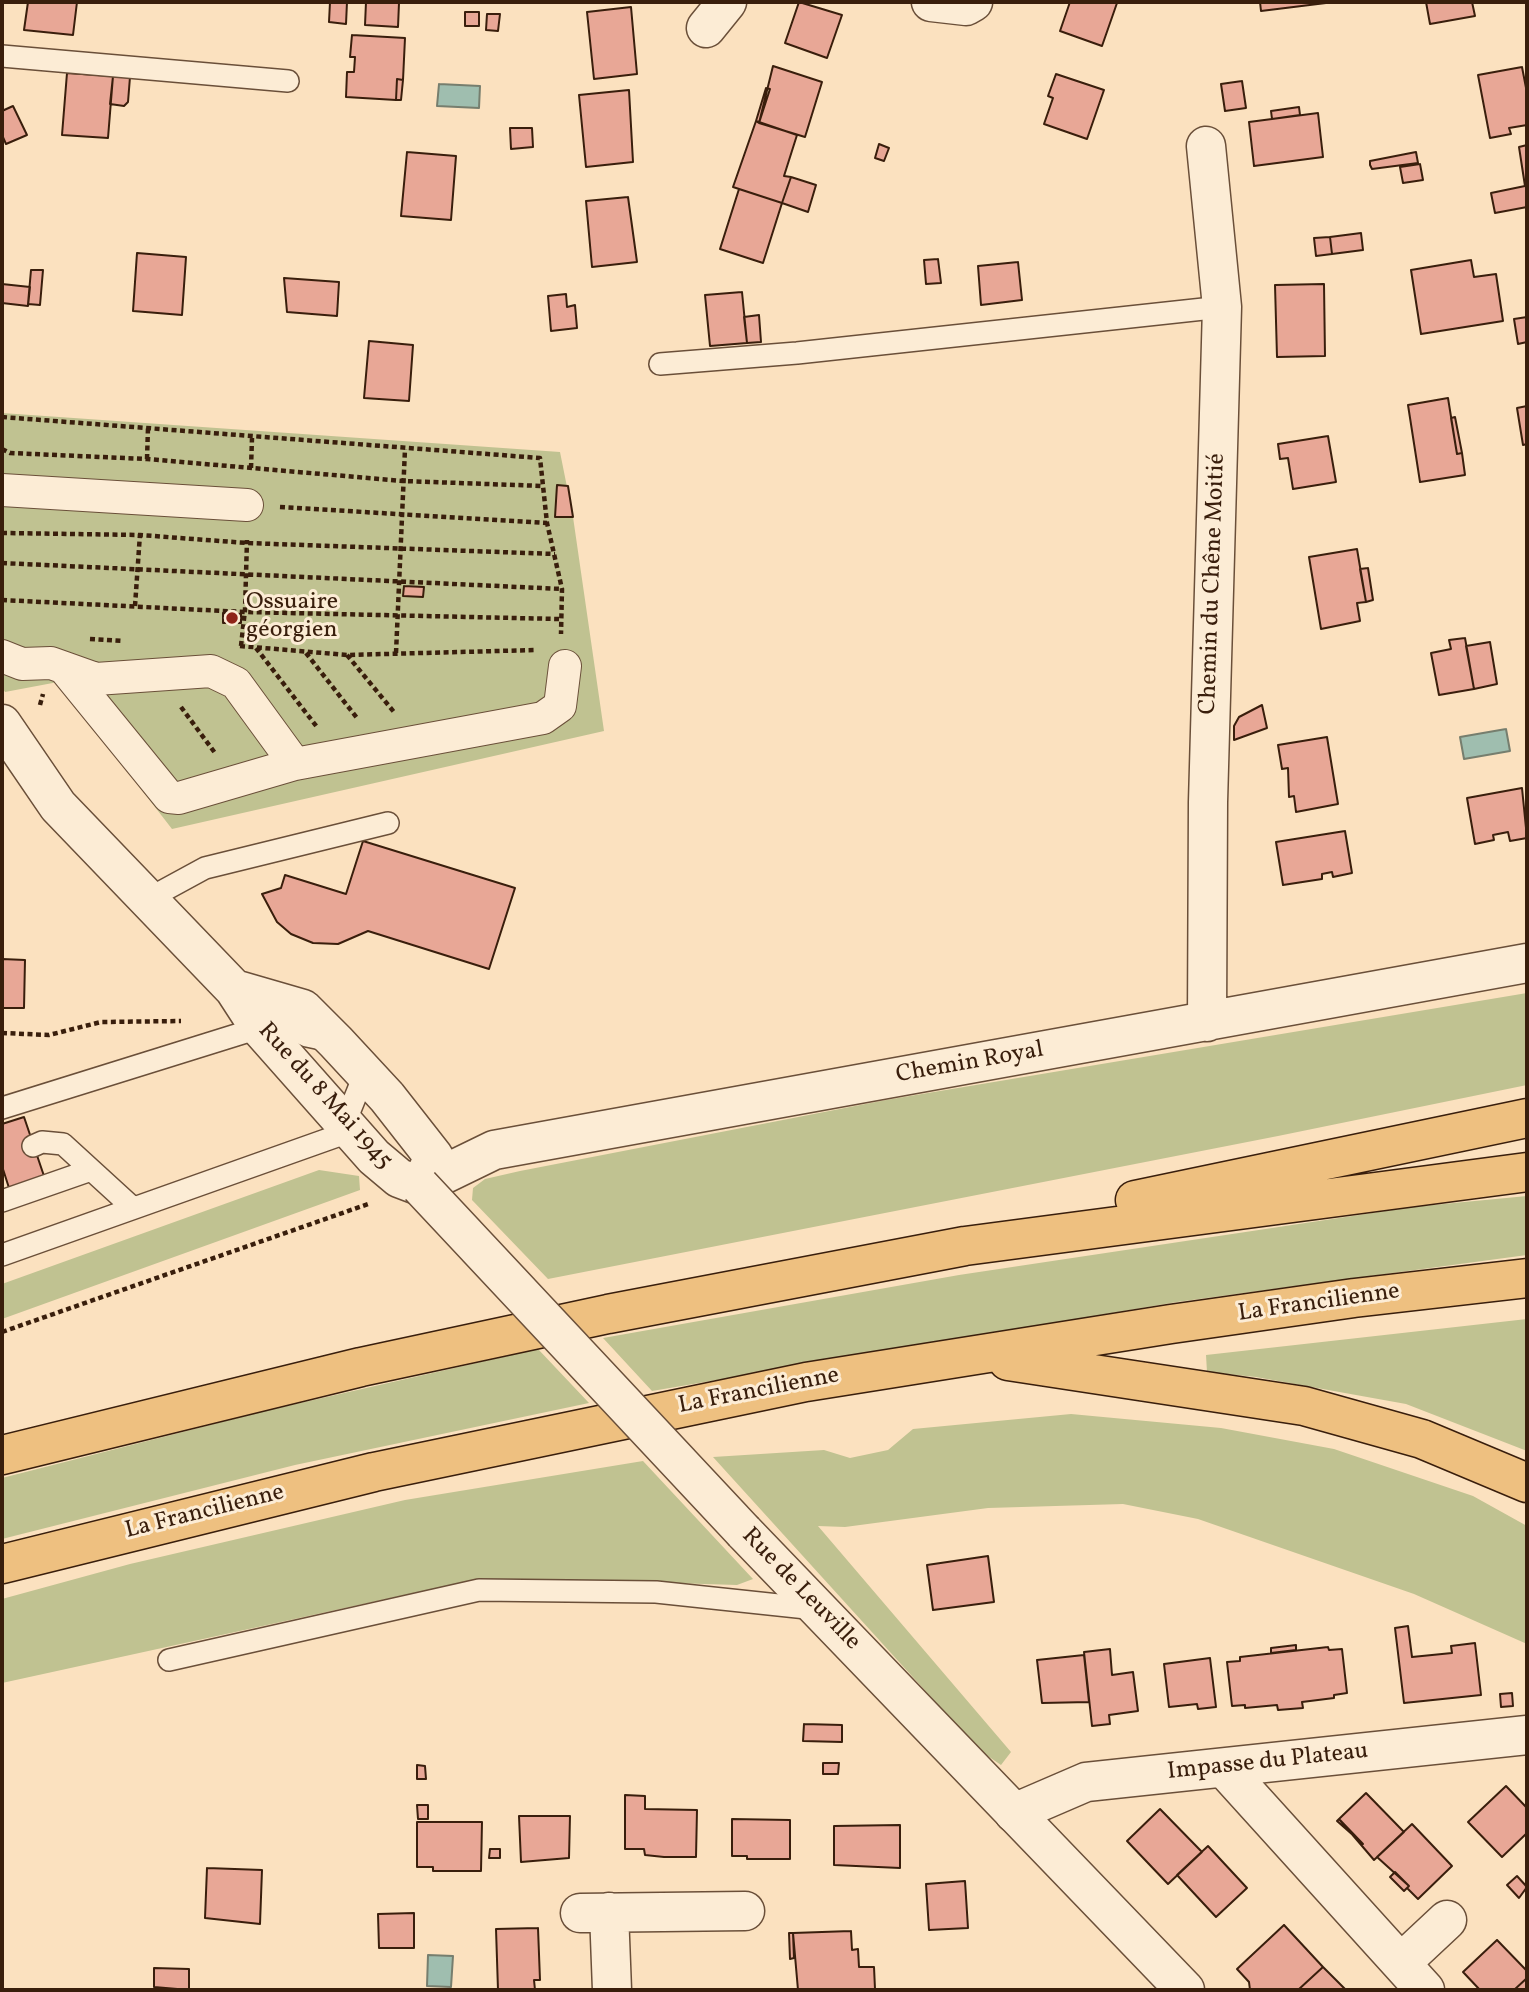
<!DOCTYPE html>
<html>
<head>
<meta charset="utf-8">
<style>
  body { margin:0 }
  #map { position:relative; width:1529px; height:1992px; overflow:hidden; background:#fbe1bf; font-family:Vollkorn,serif }
  canvas { display:block }
  .frame { position:absolute; inset:0; border:4px solid #391e0c; pointer-events:none }
</style>
</head>
<body>
<div id="map">
<canvas width="1529" height="1992"></canvas>
<div class="frame"></div>
</div>
<script>
const ctx = document.querySelector('canvas').getContext('2d');
ctx.lineJoin = 'round';
function fill(path, color) {
  ctx.fillStyle = color;
  ctx.fill(path, 'evenodd');
}
function poly(rows) {
  const path = new Path2D();
  for (const r of rows) {
    path.moveTo(r[0], r[1]);
    for (let i = 2; i < r.length; i += 2) path.lineTo(r[i], r[i + 1]);
  }
  return path;
}
function strokePath(path, color, width, dash) {
  ctx.strokeStyle = color;
  ctx.lineWidth = width;
  ctx.lineCap = dash ? 'butt' : 'round';
  ctx.setLineDash(dash || []);
  ctx.stroke(path);
}
function write(font, color, halo, rows, align = 'center') {
  ctx.font = font + ' Vollkorn,serif';
  ctx.lineWidth = 6;
  ctx.setLineDash([]);
  ctx.textBaseline = 'middle';
  ctx.strokeStyle = halo;
  ctx.fillStyle = color;
  for (const [text, x, y, turn = 0] of rows) {
    ctx.save();
    ctx.translate(x, y);
    ctx.rotate((+turn || 0) * Math.PI / 180);
    ctx.textAlign = isNaN(turn) ? turn : align;
    if (halo) ctx.strokeText(text, 0, 0);
    ctx.fillText(text, 0, 0);
    ctx.restore();
  }
}
fill(poly([
  [2,413,560,452,573,517,604,731,172,829,58,682,5,692,2,687],
  [1527,993,1527,1085,1278,1136,548,1279,472,1200,473,1188,485,1179,520,1171,886,1100],
  [319,1170,359,1176,360,1190,2,1319,2,1284],
  [1527,1196,1527,1255,1177,1302,652,1391,603,1338,959,1275,1412,1207],
  [1527,1319,1527,1451,1406,1404,1256,1377,1207,1372,1206,1355],
  [538,1349,589,1403,295,1465,2,1539,2,1478,265,1411],
  [1071,1414,1221,1428,1334,1449,1473,1496,1527,1526,1527,1644,1414,1594,1198,1519,1123,1504,988,1508,845,1527,818,1526,1011,1752,1001,1765,979,1750,713,1457,824,1450,850,1458,888,1450,913,1429],
  [643,1461,753,1579,737,1585,541,1579,450,1585,2,1683,2,1599,130,1564,405,1500]
]), '#c0c291');
const water = poly([
  [439,84,480,86,479,108,437,106,439,84],
  [1506,729,1510,751,1464,759,1460,737,1506,729],
  [428,1955,453,1956,451,1987,427,1986,428,1955]
]);
fill(water, '#9fbeaf');
strokePath(water, '#767e6e', 2);
const building = poly([
  [28,2,77,2,73,35,24,30,28,2],
  [330,2,347,2,346,24,329,22,330,2],
  [366,2,399,3,398,27,365,25,366,2],
  [799,2,842,15,827,58,785,43,799,2],
  [1070,2,1117,3,1102,46,1060,31,1070,2],
  [1260,2,1326,2,1326,3,1261,11,1260,2],
  [1426,2,1472,2,1475,16,1430,24,1426,2],
  [631,7,637,74,594,79,587,12,631,7],
  [465,12,479,12,479,26,465,26,465,12],
  [487,14,500,14,498,31,486,30,487,14],
  [352,35,405,38,403,80,397,79,396,100,346,97,347,72,354,72,355,57,350,57,352,35],
  [773,66,822,82,805,137,759,123,773,66],
  [1522,67,1527,93,1527,125,1509,128,1511,134,1490,138,1478,75,1522,67],
  [67,73,113,76,108,138,62,135,67,73],
  [1056,74,1104,90,1087,139,1044,124,1053,98,1048,96,1056,74],
  [113,76,130,77,128,102,124,106,110,104,113,76],
  [397,79,403,80,401,100,396,100,397,79],
  [1242,81,1246,108,1225,111,1221,84,1242,81],
  [766,88,770,89,759,123,756,121,766,88],
  [629,90,633,162,586,167,579,95,629,90],
  [13,106,27,135,6,144,2,135,2,111,13,106],
  [1299,107,1300,115,1272,119,1271,111,1299,107],
  [1318,113,1323,157,1254,166,1249,122,1318,113],
  [756,121,797,135,784,176,791,177,782,203,733,187,756,121],
  [510,128,532,128,533,147,511,149,510,128],
  [879,144,889,148,884,161,875,158,879,144],
  [1527,145,1527,207,1495,213,1491,193,1525,186,1519,147,1527,145],
  [407,152,456,156,451,220,401,216,407,152],
  [1416,152,1418,163,1372,169,1370,165,1370,161,1416,152],
  [1420,164,1423,180,1403,183,1400,167,1420,164],
  [791,177,816,185,808,212,782,203,791,177],
  [739,189,782,203,763,263,720,249,739,189],
  [628,197,637,262,592,267,586,201,628,197],
  [1361,233,1363,250,1332,254,1330,237,1361,233],
  [1330,237,1332,254,1316,256,1314,238,1330,237],
  [137,253,186,257,182,315,133,311,137,253],
  [938,259,941,283,926,284,924,260,938,259],
  [1471,260,1474,277,1496,274,1503,321,1421,334,1411,270,1471,260],
  [1018,262,1022,300,981,305,978,266,1018,262],
  [31,270,43,270,40,305,28,304,31,270],
  [284,278,339,282,337,316,287,312,284,278],
  [2,284,30,287,28,306,2,303,2,284],
  [1324,284,1325,356,1277,357,1275,285,1324,284],
  [742,292,747,343,710,346,705,295,742,292],
  [566,294,567,307,575,305,577,328,551,331,548,296,566,294],
  [759,315,761,342,747,343,744,317,759,315],
  [1527,317,1527,342,1518,344,1514,319,1527,317],
  [369,341,413,345,409,401,364,398,369,341],
  [1448,398,1457,454,1462,453,1465,475,1420,482,1408,405,1448,398],
  [1527,406,1527,444,1523,445,1517,408,1527,406],
  [1455,417,1462,453,1457,454,1451,418,1455,417],
  [1328,436,1336,482,1293,489,1288,458,1280,459,1278,444,1328,436],
  [557,485,568,486,573,517,555,517,557,485],
  [1357,549,1366,602,1357,603,1360,621,1321,629,1309,557,1357,549],
  [1368,568,1373,600,1366,602,1360,569,1368,568],
  [404,586,424,587,423,597,403,596,404,586],
  [223,613,241,614,241,623,223,623,223,613],
  [1465,638,1474,689,1439,695,1431,653,1451,649,1449,640,1465,638],
  [1490,642,1497,684,1474,689,1466,646,1490,642],
  [1262,705,1267,728,1234,740,1234,726,1239,717,1262,705],
  [1327,737,1338,804,1296,812,1294,796,1289,797,1288,768,1282,769,1278,745,1327,737],
  [1522,788,1527,838,1510,841,1508,832,1493,835,1494,840,1475,844,1467,798,1522,788],
  [1345,831,1352,873,1333,877,1332,872,1322,874,1322,879,1283,885,1276,842,1345,831],
  [363,841,515,888,489,969,368,931,338,944,313,943,291,934,277,922,262,894,281,888,285,875,346,894,363,841],
  [2,959,25,960,24,1008,2,1008,2,959],
  [24,1117,44,1176,9,1188,2,1166,2,1124,24,1117],
  [988,1556,994,1602,933,1610,927,1565,988,1556],
  [1408,1626,1412,1657,1452,1653,1451,1646,1475,1643,1481,1695,1404,1703,1395,1628,1408,1626],
  [1296,1645,1296,1650,1271,1653,1271,1648,1296,1645],
  [1328,1647,1329,1650,1342,1649,1347,1693,1334,1695,1334,1698,1302,1702,1303,1708,1278,1710,1277,1705,1245,1708,1245,1705,1232,1706,1227,1662,1240,1661,1240,1657,1328,1647],
  [1110,1649,1112,1675,1133,1672,1138,1711,1109,1715,1110,1724,1092,1726,1084,1652,1110,1649],
  [1084,1655,1089,1702,1042,1703,1037,1660,1084,1655],
  [1210,1658,1216,1707,1198,1709,1197,1704,1169,1707,1164,1664,1210,1658],
  [1512,1693,1513,1706,1501,1707,1500,1694,1512,1693],
  [804,1724,842,1725,842,1742,803,1741,804,1724],
  [823,1763,839,1763,838,1774,823,1774,823,1763],
  [417,1765,425,1766,426,1779,417,1779,417,1765],
  [1506,1786,1527,1808,1527,1833,1502,1857,1468,1822,1506,1786],
  [1366,1793,1404,1832,1374,1860,1339,1819,1366,1793],
  [625,1795,645,1796,645,1809,697,1810,696,1857,664,1857,645,1855,644,1849,625,1849,625,1795],
  [417,1805,428,1805,428,1819,418,1819,417,1805],
  [1160,1809,1202,1852,1168,1884,1127,1841,1160,1809],
  [519,1816,570,1816,569,1858,521,1862,519,1816],
  [732,1819,790,1820,790,1859,747,1859,747,1856,732,1856,732,1819],
  [1339,1819,1363,1844,1337,1821,1339,1819],
  [417,1822,482,1822,481,1871,433,1871,433,1867,417,1867,417,1822],
  [1412,1824,1452,1866,1418,1899,1407,1888,1409,1886,1377,1857,1412,1824],
  [900,1825,900,1868,834,1865,834,1826,900,1825],
  [1208,1846,1247,1888,1216,1917,1177,1875,1208,1846],
  [490,1849,500,1849,500,1858,489,1858,490,1849],
  [207,1868,262,1870,260,1924,205,1918,207,1868],
  [1395,1872,1409,1886,1404,1891,1390,1877,1395,1872],
  [1517,1876,1527,1887,1519,1898,1507,1885,1517,1876],
  [965,1881,968,1928,929,1930,926,1884,965,1881],
  [414,1913,414,1948,379,1948,378,1914,414,1913],
  [1284,1925,1323,1967,1298,1990,1250,1990,1249,1982,1237,1969,1284,1925],
  [538,1928,540,1980,534,1980,535,1990,498,1990,496,1929,538,1928],
  [851,1931,852,1950,858,1949,859,1967,874,1967,875,1989,798,1990,793,1933,851,1931],
  [789,1933,793,1933,794,1958,790,1959,789,1933],
  [1497,1940,1527,1971,1527,1978,1514,1990,1480,1990,1463,1972,1497,1940],
  [1323,1967,1346,1990,1298,1990,1323,1967],
  [154,1968,189,1969,189,1990,154,1987,154,1968],
  [1527,1978,1527,1990,1514,1990,1527,1978]
]);
fill(building, '#e8a796');
strokePath(building, '#391e0c', 2);
const service = poly([
  [2,56,288,81],
  [660,364,797,353,1222,307],
  [148,899,205,868,388,823],
  [2,1108,278,1022,307,1036,326,1040],
  [33,1146,42,1142,63,1144,133,1208],
  [2,1201,91,1170],
  [2,1255,340,1135,365,1073],
  [169,1660,479,1590,656,1592,816,1609]
]);
const pedestrian = poly([
  [2,490,247,505],
  [2,656,22,664,51,663,96,679,211,671,236,683,295,764],
  [64,668,169,797,179,798,295,764,543,718,560,706,565,666]
]);
const minor = poly([
  [931,2,966,6,973,2],
  [706,28,727,2],
  [1206,146,1222,307,1208,802,1207,1022],
  [420,1186,494,1150,1527,963],
  [1224,1768,1425,1990],
  [1014,1813,1086,1782,1527,1735],
  [609,1912,612,1990],
  [580,1913,745,1911],
  [1401,1963,1447,1920]
]);
const tertiary = poly([
  [2,724,58,806,234,989,258,1026,374,1157,399,1178,420,1186,434,1157,387,1097,336,1042,303,1009,234,989],
  [744,1532,1185,1990]
]);
const trunk = poly([
  [1135,1200,1527,1118],
  [1008,1361,1304,1406,1422,1439,1527,1483],
  [2,1455,361,1367,608,1314,965,1246,1527,1172],
  [2,1564,374,1472,806,1382,1171,1324,1354,1298,1527,1278]
]);
strokePath(service, '#6a4f39', 24);
strokePath(pedestrian, '#6a4f39', 34);
strokePath(minor, '#6a4f39', 41);
strokePath(tertiary, '#6a4f39', 41);
strokePath(trunk, '#391e0c', 41);
strokePath(poly([
  [2,417,540,458,547,523,562,589,561,634],
  [2,449,10,453,147,459,403,481,543,486],
  [147,459,148,428],
  [251,468,252,438],
  [280,507,547,523],
  [2,533,140,535,247,543,555,554],
  [2,563,562,589],
  [2,600,245,612,559,619],
  [135,606,140,534],
  [90,639,123,641],
  [240,646,347,655,536,650],
  [241,646,245,610,247,540],
  [256,648,317,727],
  [306,653,357,718],
  [396,653,405,449],
  [347,655,394,712],
  [40,705,43,694],
  [181,707,215,753],
  [2,1033,49,1035,101,1022,181,1021],
  [2,1332,371,1203]
]), '#391e0c', 4.5, [5, 3.5]);
strokePath(service, '#fcecd5', 21);
strokePath(pedestrian, '#fcecd5', 32);
strokePath(minor, '#fcecd5', 38);
strokePath(tertiary, '#fcecd5', 38);
strokePath(trunk, '#eec080', 38);
const tertiaryBridge = poly([
  [420,1186,744,1532]
]);
strokePath(tertiaryBridge, '#6a4f39', 41, []);
strokePath(tertiaryBridge, '#fcecd5', 38);
for (const [x, y, r, color] of [
  [232,618,7,"#8f2418"]
]) {
  const dot = new Path2D();
  dot.arc(x, y, r, 0, 2 * Math.PI);
  ctx.fillStyle = color;
  ctx.fill(dot);
  strokePath(dot, '#fcecd5', 2.5);
}
write('24px', '#391e0c', '#fcecd5', [
  ["Chemin du Chêne Moitié",1214,584,-88],
  ["Chemin Royal",970,1064,-10],
  ["Rue du 8 Mai 1945",324,1097,48],
  ["La Francilienne",1319,1304,-8],
  ["La Francilienne",759,1392,-11],
  ["La Francilienne",205,1513,-14],
  ["Rue de Leuville",800,1590,46],
  ["Impasse du Plateau",1268,1763,-6]
]);
write('24px', '#391e0c', '#fcecd5', [
  ["Ossuaire",246,604],
  ["géorgien",246,632]
], 'left');
</script>
</body>
</html>
